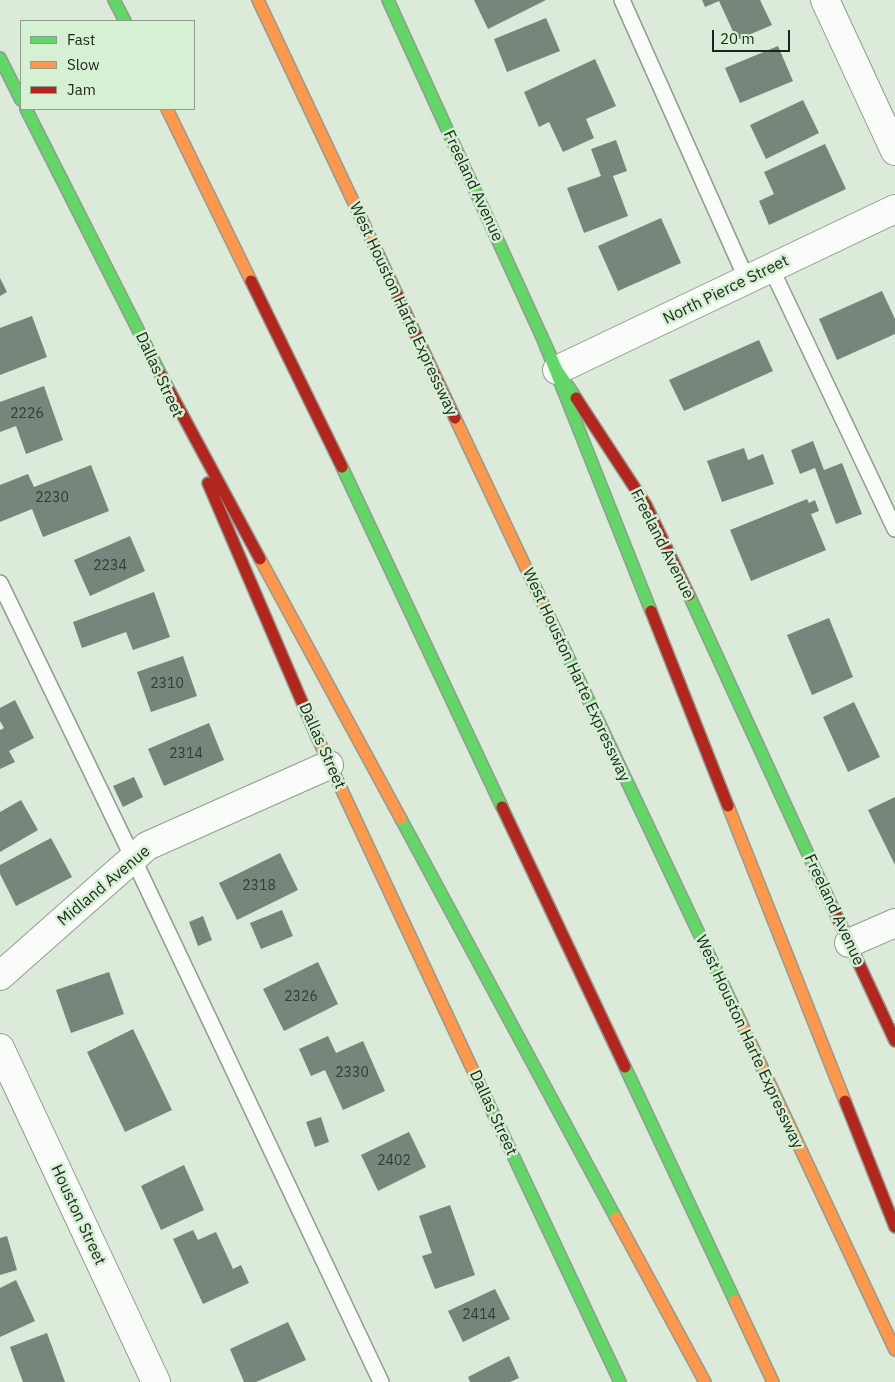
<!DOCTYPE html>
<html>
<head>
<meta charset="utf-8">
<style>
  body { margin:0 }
  #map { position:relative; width:895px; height:1382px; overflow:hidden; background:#dbead9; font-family:"IBM Plex Sans",sans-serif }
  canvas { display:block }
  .legend { position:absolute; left:20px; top:20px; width:175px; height:90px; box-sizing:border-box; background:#d5f0d3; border:1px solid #8b9f89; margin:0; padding:6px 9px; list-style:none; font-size:15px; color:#1b251b }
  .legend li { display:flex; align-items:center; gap:10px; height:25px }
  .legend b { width:25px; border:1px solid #8b9f89 }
  .scale { position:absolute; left:712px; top:30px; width:78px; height:22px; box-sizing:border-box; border:2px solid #1b251b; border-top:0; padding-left:6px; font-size:15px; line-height:18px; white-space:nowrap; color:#1b251b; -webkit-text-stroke:4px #d5f0d3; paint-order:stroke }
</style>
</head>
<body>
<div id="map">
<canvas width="895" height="1382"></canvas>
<ul class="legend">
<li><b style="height:6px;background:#63d668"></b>Fast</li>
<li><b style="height:6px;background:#ff974d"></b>Slow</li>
<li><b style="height:6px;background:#b3261e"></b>Jam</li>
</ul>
<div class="scale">20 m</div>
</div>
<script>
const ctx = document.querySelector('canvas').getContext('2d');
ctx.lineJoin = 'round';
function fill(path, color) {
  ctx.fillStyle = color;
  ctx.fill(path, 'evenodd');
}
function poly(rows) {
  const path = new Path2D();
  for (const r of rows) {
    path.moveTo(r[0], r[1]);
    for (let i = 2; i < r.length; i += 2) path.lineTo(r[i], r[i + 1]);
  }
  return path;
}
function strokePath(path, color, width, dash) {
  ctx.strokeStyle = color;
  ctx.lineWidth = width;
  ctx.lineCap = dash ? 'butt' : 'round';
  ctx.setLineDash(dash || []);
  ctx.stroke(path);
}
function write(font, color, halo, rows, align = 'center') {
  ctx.font = font + ' "IBM Plex Sans",sans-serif';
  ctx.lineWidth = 5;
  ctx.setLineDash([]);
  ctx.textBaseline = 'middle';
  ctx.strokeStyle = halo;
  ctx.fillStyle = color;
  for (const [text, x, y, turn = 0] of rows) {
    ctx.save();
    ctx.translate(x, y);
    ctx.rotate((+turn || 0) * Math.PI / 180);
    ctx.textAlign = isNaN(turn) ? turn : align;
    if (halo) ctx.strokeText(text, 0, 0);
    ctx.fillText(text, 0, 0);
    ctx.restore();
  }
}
fill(poly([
  [474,0,546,0,488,29],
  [702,0,760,0,772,25,737,40,719,1,705,7],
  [546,18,560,51,507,72,494,39],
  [778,46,793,81,740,103,725,68],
  [595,59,616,106,586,119,594,138,563,152,549,122,539,127,524,92],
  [803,100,819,133,766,159,750,125],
  [616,140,627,171,613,176,628,216,584,233,567,188,601,176,591,149],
  [825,144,846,189,769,225,759,201,774,194,764,172],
  [661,218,681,263,618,291,598,246],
  [0,278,7,292,0,296],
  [882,291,895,319,895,334,837,360,819,319],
  [32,316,47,357,0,375,0,328],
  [759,340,773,371,684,411,669,380],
  [44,386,63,440,26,454,16,426,0,432,0,402],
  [813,441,824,470,842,463,862,514,836,524,815,468,800,474,791,450],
  [744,448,748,460,763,454,774,484,722,502,707,461],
  [91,465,109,511,43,537,32,509,0,522,0,485,28,474,34,487],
  [807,499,809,503,815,500,819,511,811,514,826,550,751,581,730,530],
  [130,536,145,571,90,596,74,560],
  [154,592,170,637,133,650,126,632,82,648,73,622],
  [829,618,853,677,812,695,787,635],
  [183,656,197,696,151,712,137,672],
  [15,700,34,738,9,751,15,762,0,769,0,730,4,728,0,721,0,708],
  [854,702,880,757,848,772,823,717],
  [209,723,224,760,164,786,148,749],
  [134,777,143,797,123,807,113,786],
  [895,797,895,865,868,810],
  [21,800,38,830,0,852,0,812],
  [51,838,72,877,16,906,0,874,0,865],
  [280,853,298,890,237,920,219,883],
  [282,910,293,936,261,949,250,923],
  [203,916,212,940,198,946,189,922],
  [318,962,338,1004,284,1031,263,989],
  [109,972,124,1014,71,1033,56,990],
  [133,1029,172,1110,125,1132,87,1052],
  [328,1036,336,1053,363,1041,385,1091,343,1110,325,1070,311,1076,299,1049],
  [321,1117,329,1142,315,1147,306,1122],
  [409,1132,426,1167,378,1191,361,1155],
  [184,1165,204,1210,161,1230,141,1186],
  [450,1205,475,1275,435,1289,422,1256,432,1253,419,1216],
  [193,1230,198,1240,216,1232,233,1269,241,1265,249,1283,203,1304,173,1239],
  [7,1236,17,1270,0,1275,0,1238],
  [16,1280,35,1321,0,1337,0,1288],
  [495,1289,510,1319,463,1342,448,1311],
  [288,1322,306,1360,256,1382,244,1382,230,1349],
  [47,1333,65,1382,23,1382,10,1347],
  [509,1356,519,1378,510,1382,470,1382,468,1377]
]), '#77857a');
const lane = poly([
  [622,0,747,280],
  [771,268,895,529],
  [0,583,133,858,381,1382]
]);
const street = poly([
  [825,0,895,151],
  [557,370,895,209],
  [849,943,895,923],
  [0,976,147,846,329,765],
  [0,1048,156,1382]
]);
const fast = poly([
  [114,0,125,21],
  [388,0,557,370,576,398],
  [0,58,21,100],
  [26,109,161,375,170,396],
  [542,337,651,611],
  [342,467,502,807],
  [689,595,825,891],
  [562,644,737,1014],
  [401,819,616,1218],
  [625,1067,735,1301],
  [484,1094,620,1382]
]);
const slow = poly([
  [258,0,379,256],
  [167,109,251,281],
  [455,418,562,644],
  [260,559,401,819],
  [317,737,484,1094],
  [728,806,845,1101],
  [737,1014,895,1350],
  [616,1218,705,1382],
  [735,1301,773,1382]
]);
const jam = poly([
  [379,256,455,418],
  [251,281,342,467],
  [161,375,260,559],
  [576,398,646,505,689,595],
  [208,483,317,737],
  [651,611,728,806],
  [502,807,625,1067],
  [825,891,895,1041],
  [845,1101,895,1227]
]);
strokePath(lane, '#919c90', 18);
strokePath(street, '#919c90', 30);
strokePath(fast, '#919c90', 14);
strokePath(slow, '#919c90', 14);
strokePath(jam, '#919c90', 14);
strokePath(lane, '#fafcf9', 15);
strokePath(street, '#fafcf9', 28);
strokePath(fast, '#63d668', 11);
strokePath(slow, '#ff974d', 11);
strokePath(jam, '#b3261e', 11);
write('14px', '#323d33', null, [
  ["2226",27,414],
  ["2230",52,498],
  ["2234",110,566],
  ["2310",167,684],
  ["2314",186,754],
  ["2318",259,886],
  ["2326",301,997],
  ["2330",352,1073],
  ["2402",394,1161],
  ["2414",479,1315]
]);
write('16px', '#1b251b', '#d5f0d3', [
  ["Freeland Avenue",473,186,65],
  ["North Pierce Street",726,290,-26],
  ["West Houston Harte Expressway",403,309,65],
  ["Dallas Street",159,375,65],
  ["Freeland Avenue",662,544,63],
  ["West Houston Harte Expressway",576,675,65],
  ["Dallas Street",322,746,66],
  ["Midland Avenue",104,886,-40],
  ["Freeland Avenue",834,910,65],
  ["West Houston Harte Expressway",749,1042,65],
  ["Dallas Street",493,1113,65],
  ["Houston Street",78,1215,65]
]);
</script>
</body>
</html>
